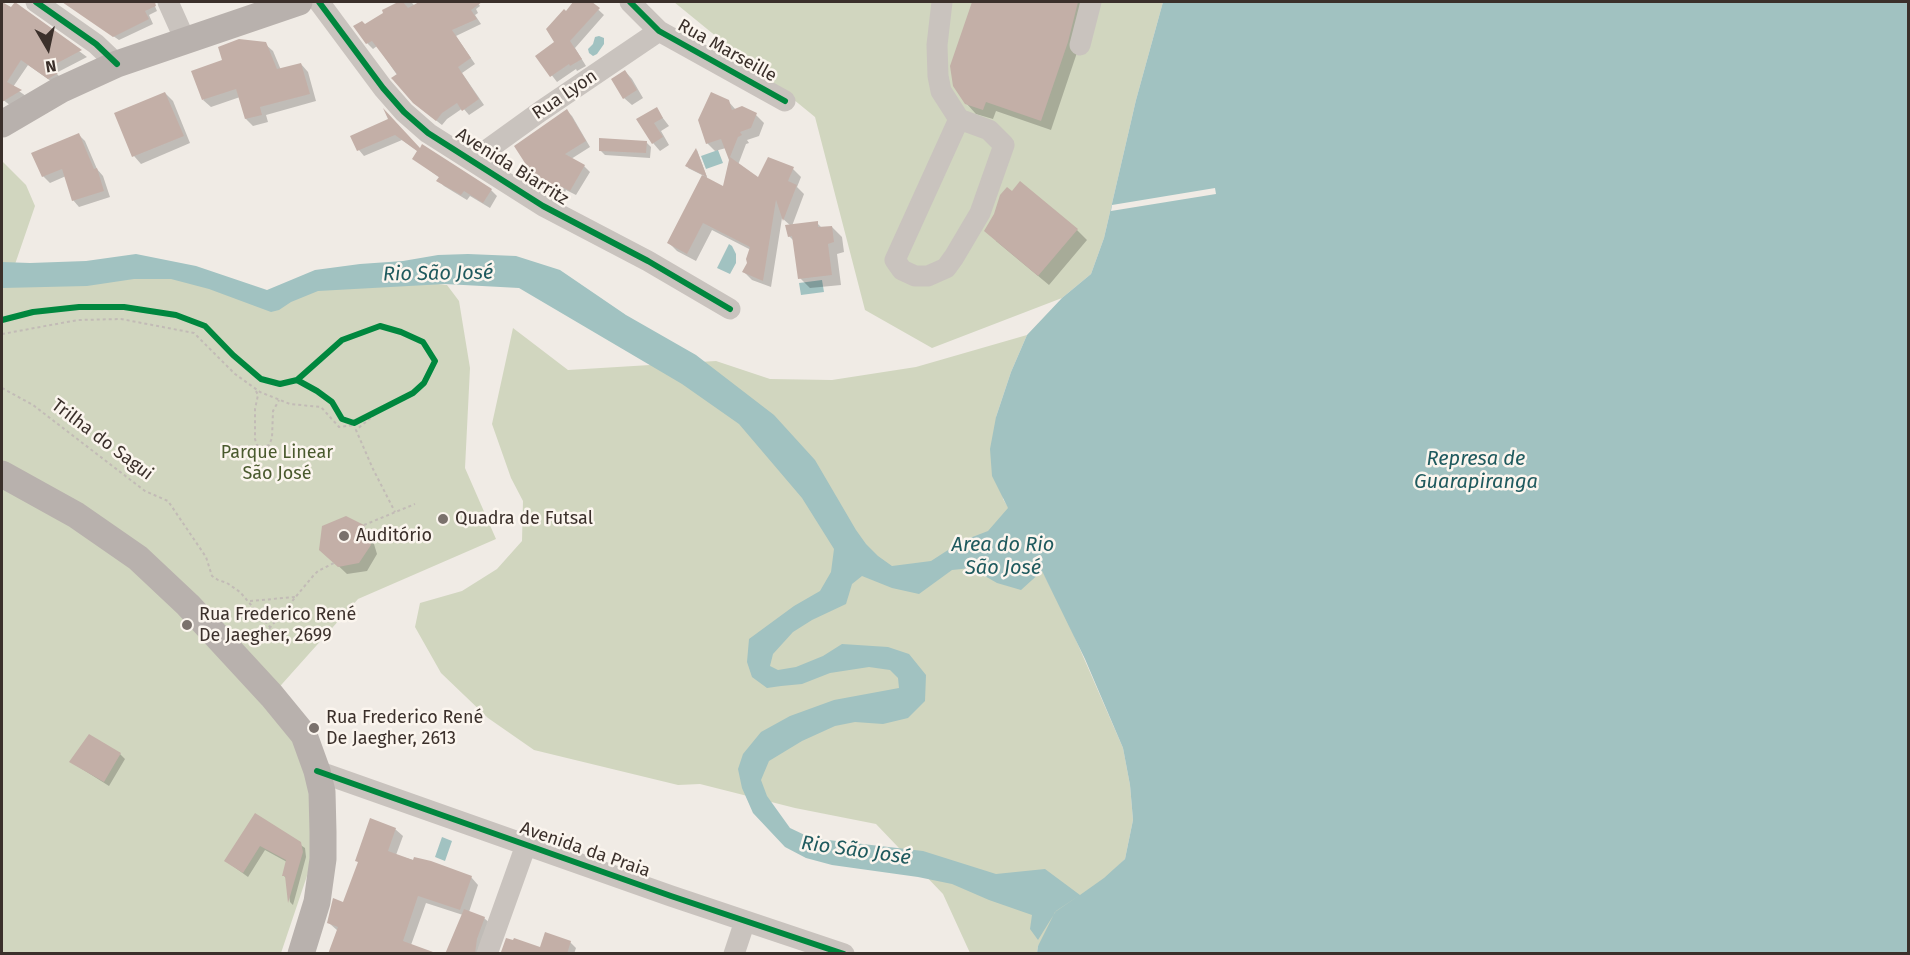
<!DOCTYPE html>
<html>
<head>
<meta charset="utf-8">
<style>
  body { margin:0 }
  #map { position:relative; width:1910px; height:955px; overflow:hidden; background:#f0ebe5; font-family:"Fira Sans",sans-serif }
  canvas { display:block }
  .frame { position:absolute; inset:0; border:3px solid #3b302b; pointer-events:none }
  .north { position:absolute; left:18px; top:18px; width:60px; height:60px; -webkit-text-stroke:4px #fbf5ee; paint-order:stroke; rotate:171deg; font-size:16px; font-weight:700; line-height:24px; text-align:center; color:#3b302b }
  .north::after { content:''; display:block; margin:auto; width:21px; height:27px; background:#3b302b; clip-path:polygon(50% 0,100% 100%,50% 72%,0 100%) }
</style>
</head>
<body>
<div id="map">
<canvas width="1910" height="955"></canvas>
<div class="frame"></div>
<div class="north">N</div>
</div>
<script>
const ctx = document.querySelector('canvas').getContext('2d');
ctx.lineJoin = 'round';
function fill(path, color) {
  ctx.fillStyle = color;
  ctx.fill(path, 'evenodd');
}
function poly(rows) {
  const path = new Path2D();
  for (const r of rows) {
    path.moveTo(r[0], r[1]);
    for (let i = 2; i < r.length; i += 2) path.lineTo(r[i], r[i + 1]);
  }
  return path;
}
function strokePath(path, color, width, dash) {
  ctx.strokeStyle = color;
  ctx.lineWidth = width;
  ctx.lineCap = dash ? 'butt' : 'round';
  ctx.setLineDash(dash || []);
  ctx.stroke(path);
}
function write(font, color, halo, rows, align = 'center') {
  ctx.font = font + ' "Fira Sans",sans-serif';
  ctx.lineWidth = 5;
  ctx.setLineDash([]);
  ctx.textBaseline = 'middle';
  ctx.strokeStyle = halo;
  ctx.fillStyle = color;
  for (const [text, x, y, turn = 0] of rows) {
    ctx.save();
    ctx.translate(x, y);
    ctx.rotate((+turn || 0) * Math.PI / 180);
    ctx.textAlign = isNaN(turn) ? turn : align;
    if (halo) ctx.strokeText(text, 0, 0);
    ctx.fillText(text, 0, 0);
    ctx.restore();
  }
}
fill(poly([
  [674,2,1163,2,1136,100,1104,238,1091,274,1062,298,932,348,865,310,815,117],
  [2,161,26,185,35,206,12,273,173,272,271,306,303,291,420,282,447,285,459,301,470,368,465,468,496,539,358,599,274,693,194,605,2,468],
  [513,328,568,370,716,361,770,379,832,380,916,367,1027,335,1011,372,996,417,1003,499,1019,525,1069,624,1123,748,1130,785,1133,820,1125,859,1038,946,1037,953,970,953,943,894,876,824,795,808,700,784,678,785,534,750,488,718,441,673,415,627,420,603,462,591,497,569,522,541,523,501,511,478,492,424],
  [2,482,134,562,267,702,317,776,309,870,281,953,2,953]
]), '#d1d6bf');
fill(poly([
  [1163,2,1908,2,1908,953,1037,953,1038,946,1055,912,1080,895,1056,911,1038,940,1030,929,1032,915,989,900,952,884,918,877,832,865,806,858,785,847,753,813,742,788,738,769,743,754,761,732,790,716,834,700,899,688,898,678,890,670,869,667,830,673,802,684,781,686,767,688,752,677,747,662,749,639,794,606,820,591,831,572,834,549,802,498,739,424,682,384,519,288,445,284,318,291,291,302,279,310,271,312,209,289,171,279,134,279,87,286,2,288,2,262,30,263,86,261,136,254,196,266,267,290,315,270,360,264,403,261,438,255,468,254,516,256,560,270,626,315,696,355,774,415,815,460,856,530,866,544,878,556,892,566,931,561,962,541,988,531,1008,508,992,476,990,449,996,417,1011,372,1027,335,1062,298,1091,274,1104,238,1136,100],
  [971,568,997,583,1021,590,1042,571,1085,659,1123,748,1130,785,1133,820,1125,859,1104,878,1080,895,1045,869,996,874,923,851,811,838,790,828,767,796,761,780,769,761,802,741,835,726,855,722,883,724,908,718,925,701,926,675,909,654,888,647,842,644,823,656,796,667,778,670,770,666,773,654,793,632,812,620,846,604,852,584,862,576,892,588,919,594,952,570],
  [599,36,604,38,604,44,597,54,593,56,589,53,588,49,593,44,595,37],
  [718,150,723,163,706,169,701,156],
  [729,244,732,246,736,254,736,263,730,274,717,268],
  [822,280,824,292,801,295,799,283],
  [442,837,452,841,445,861,435,857]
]), '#a1c2c1');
fill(poly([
  [1215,188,1216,194,1111,211,1112,205]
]), '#f0ebe5');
fill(poly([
  [63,2,153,2,157,11,149,15,153,24,119,40],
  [401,2,411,2,415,6,422,2,477,2,480,6,476,9,478,13,475,15,481,24,456,36,475,64,462,73,484,105,469,115,463,108,447,119,442,125,420,108,377,46,373,49,367,43,365,26,385,13,384,11],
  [575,2,590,2,604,15,575,48,586,66,577,71,576,69,557,82,537,56,556,42,566,13],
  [974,2,1094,2,1051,130,996,111,993,119,976,114,966,103,952,67],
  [16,4,87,57,56,73,63,80,55,84,28,65,13,87,26,96,11,106,2,99,2,11,5,5,12,10],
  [265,44,273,51,281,70,301,64,308,72,316,101,266,115,268,122,253,126,246,119,240,97,211,107,203,100],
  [625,71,632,79,643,98,632,105,624,98],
  [165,93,173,101,190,143,141,164,134,156],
  [728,101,736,110,756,115,764,123,759,136,747,140,749,143,746,144,738,165,759,179,793,169,801,177,797,187,804,194,792,226,817,223,822,228,832,227,842,237,844,252,837,254,841,285,810,288,800,278,794,241,789,236,791,226,782,218,771,287,752,280,744,272,749,264,751,250,712,230,696,261,677,251,669,243,704,176,688,168,697,150,708,180,724,188,730,160,726,148,715,151,707,143],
  [656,109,669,126,661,131,669,145,660,151,653,143,638,119],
  [567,111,572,116,590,147,571,159,584,166,590,172,576,195,566,190,560,202,544,190],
  [390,119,420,150,491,190,497,196,490,208,470,196,467,200,444,186,438,180,440,178,414,159,419,152,402,140,364,156,359,150,352,136],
  [78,134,85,141,97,169,103,176,110,197,79,207,73,200,66,176,50,183,43,176],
  [646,142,651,147,650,158,605,155,600,150],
  [1077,230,1087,240,1049,285,996,241],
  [363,526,371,534,377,554,367,571,347,574,329,557],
  [120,754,125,759,109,786,71,762],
  [256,815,305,848,306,857,293,905,290,902,287,879,283,875,287,862,265,850,248,877,226,861],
  [395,829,403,836,396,855,471,877,478,885,469,912,484,918,492,925,483,954,447,954,463,915,426,903,411,945,438,954,330,954,338,931,329,923,344,904],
  [570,942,576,948,574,954,505,954]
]), '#0003');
fill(poly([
  [2,2,11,7,15,2,82,50,50,67,58,73,48,79,21,60,7,82,22,90,2,102],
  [62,2,155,2,156,6,145,11,149,19,113,37],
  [398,2,403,2,408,8,419,2,482,2,471,10,477,19,452,30,471,58,458,67,479,99,462,111,457,103,442,113,436,121,413,103,393,80,391,78,397,74,372,41,366,44,353,26,362,21,365,24,383,13,382,10],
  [573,2,592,2,600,8,570,41,582,59,570,66,569,64,550,77,535,56,554,42,546,29,564,9,566,11],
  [972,2,1078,2,1068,42,1041,121,986,102,983,110,965,104,953,86,950,66],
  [239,39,266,42,277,69,301,63,310,94,260,107,262,115,245,119,236,89,202,100,191,71,222,60,218,47],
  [625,70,637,90,623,99,611,79],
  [165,92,184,136,132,157,114,113],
  [711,92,729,100,732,110,742,106,757,113,751,128,740,132,742,135,738,137,730,157,758,177,768,157,794,167,788,181,797,185,783,221,776,200,763,281,742,272,747,263,746,259,750,247,703,223,687,254,667,243,702,175,723,186,729,160,721,139,706,144,698,120],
  [657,107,663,118,654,123,663,137,652,144,636,119],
  [383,108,420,148,422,144,492,189,483,203,464,191,461,195,436,181,439,177,412,159,417,151,395,135,357,151,350,136,388,119],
  [567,109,586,141,565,154,585,165,570,191,560,186,554,197,543,191,514,146],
  [79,133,94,169,97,168,104,191,72,201,62,169,42,177,31,153],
  [599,138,647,141,646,153,599,151],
  [696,148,707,177,685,166],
  [1020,181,1078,229,1038,276,984,231,994,214,1000,195,1007,187,1012,191],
  [818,221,818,227,832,226,834,242,828,244,832,275,798,279,792,236,788,237,785,225],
  [346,516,364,525,371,545,359,563,338,567,319,550,322,526],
  [89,734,121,753,104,782,69,762],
  [255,813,301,842,303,852,288,903,285,876,282,876,286,860,260,846,243,873,224,861],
  [370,818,396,828,388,851,413,860,414,857,431,861,472,876,460,910,418,896,403,941,433,952,433,954,328,954,338,927,327,923,333,898,343,902,358,862,355,861],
  [464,909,485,917,477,939,475,954,445,954],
  [545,932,571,941,567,954,506,954,501,952,506,938,513,940,514,938,540,947]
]), '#c3afa7');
strokePath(poly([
  [2,334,78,320,121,319,194,333,235,374,260,392,290,404,321,407,339,427,355,425,378,412,356,430,373,469,395,512],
  [2,388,33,405,145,491,168,501,206,557,212,576,218,580,227,583,240,592,270,627],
  [256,391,258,395,255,409,255,439,257,445,262,448,269,445,272,438,273,411,279,400],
  [364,525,415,504],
  [250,601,295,597],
  [254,647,313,576,318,571,334,563]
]), '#c2bbb6', 2, [3, 3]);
strokePath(poly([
  [36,2,96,44,117,64],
  [168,2,185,40],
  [319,2,383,88,404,112,428,133,543,206,648,261,730,309],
  [630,2,659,31,785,101],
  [942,2,937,45,938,76,941,91,959,119,989,130,1004,145,980,213,954,257,946,268,928,276,915,276,902,270,895,260,959,119],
  [1080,45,1091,2],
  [473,160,541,111,659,31],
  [317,771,671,896,844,954],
  [487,954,526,845],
  [734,954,745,921]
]), '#c9c3be', 21);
strokePath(poly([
  [2,124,60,90,117,64,299,2],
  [2,474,76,515,138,558,188,605,272,696,304,735,317,771,322,792,323,832,323,859,317,902,301,954]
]), '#b8b1ad', 27);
strokePath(poly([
  [36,2,96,44,117,64],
  [319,2,383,88,404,112,428,133,543,206,648,261,730,309],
  [630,2,659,31,785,101],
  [2,320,33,312,79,307,124,307,176,315,205,326,233,355,261,379,280,384,297,380,342,340,380,326,401,332,423,342,435,361,424,383,413,393,354,423,342,419,332,402,317,391,297,380],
  [317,771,671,896,844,954]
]), '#00873e', 6);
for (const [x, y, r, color] of [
  [443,519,6,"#7a716c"],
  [344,536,6,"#7a716c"],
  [187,625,6,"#7a716c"],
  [314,728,6,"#7a716c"]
]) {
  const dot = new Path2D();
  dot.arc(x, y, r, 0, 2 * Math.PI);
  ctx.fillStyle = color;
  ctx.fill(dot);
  strokePath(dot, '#fbf5ee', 2);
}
write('18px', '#3b302b', '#fbf5ee', [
  ["Rua Marseille",727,51,29],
  ["Rua Lyon",565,95,-34],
  ["Avenida Biarritz",512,167,32],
  ["Trilha do Sagui",102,440,37],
  ["Avenida da Praia",585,850,19]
]);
write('18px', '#4a5a2e', '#fbf5ee', [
  ["Parque Linear",277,453],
  ["São José",277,474]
]);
write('18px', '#3b302b', '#fbf5ee', [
  ["Quadra de Futsal",455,519],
  ["Auditório",356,536],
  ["Rua Frederico René",199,615],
  ["De Jaegher, 2699",199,636],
  ["Rua Frederico René",326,718],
  ["De Jaegher, 2613",326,739]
], 'left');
write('italic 20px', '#1f5a5e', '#fbf5ee', [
  ["Rio São José",438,274,-1],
  ["Represa de",1476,459],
  ["Guarapiranga",1476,482],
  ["Area do Rio",1003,545],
  ["São José",1003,568],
  ["Rio São José",856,851,8]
]);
</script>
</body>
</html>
